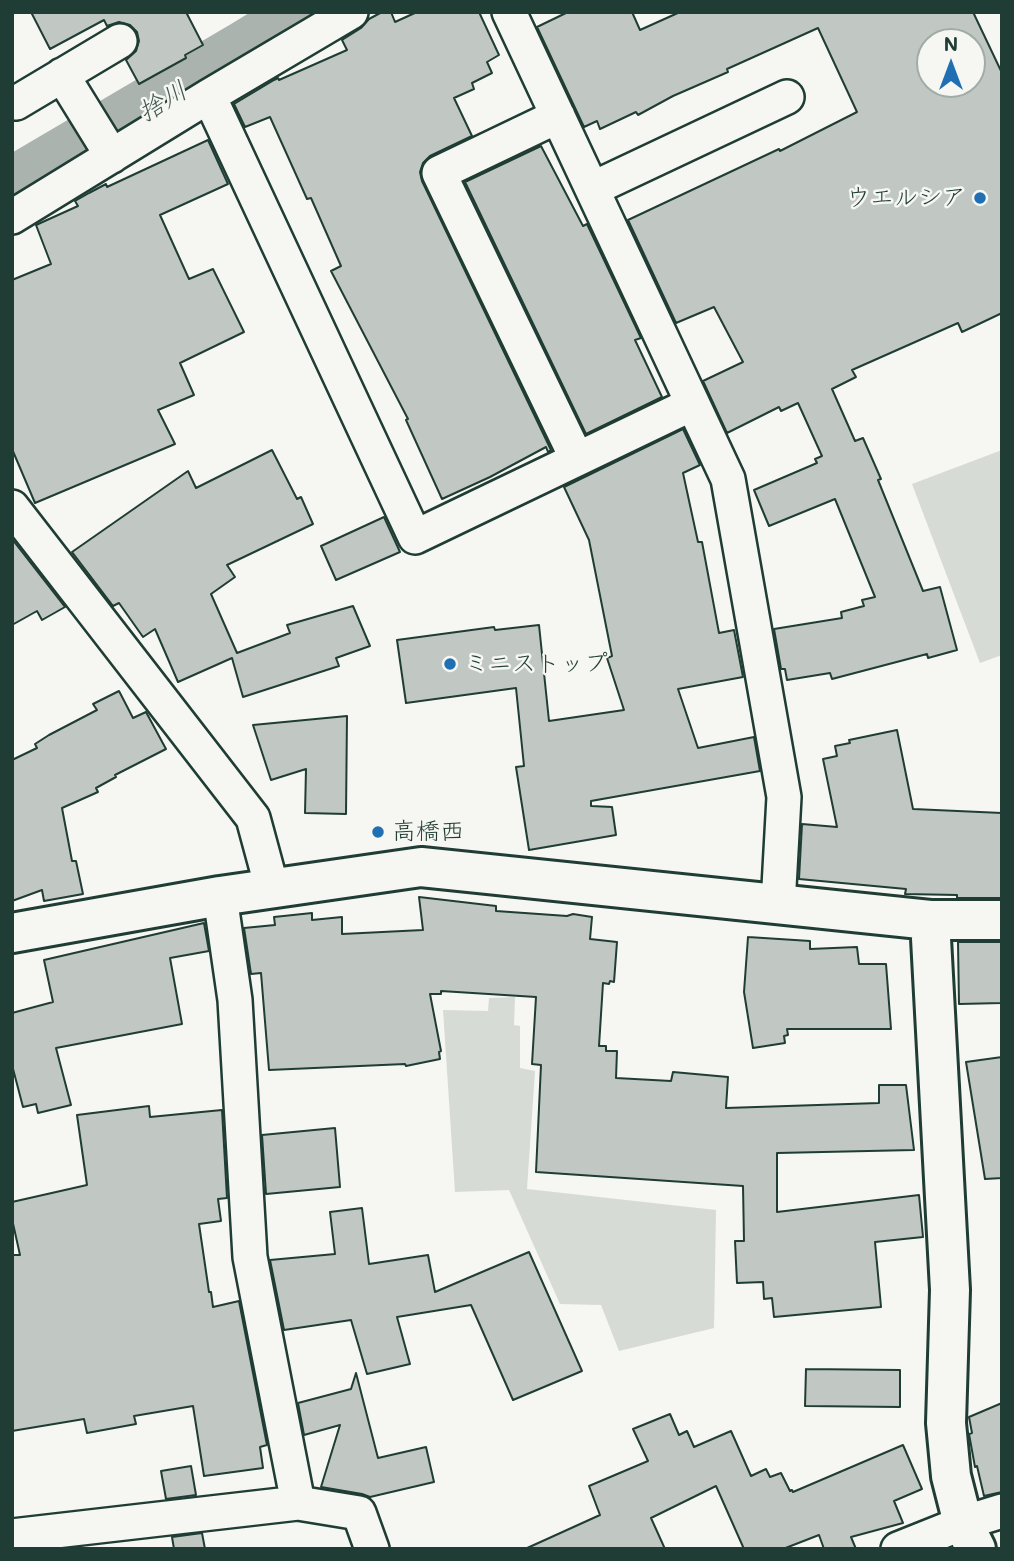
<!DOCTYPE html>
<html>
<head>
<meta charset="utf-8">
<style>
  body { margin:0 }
  #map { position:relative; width:1014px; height:1561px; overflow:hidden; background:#f6f6f2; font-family:Mali,sans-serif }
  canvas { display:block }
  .frame { position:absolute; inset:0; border:14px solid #1f3d34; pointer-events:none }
  .north { position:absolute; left:916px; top:28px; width:70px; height:70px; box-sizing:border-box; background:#f6f6f2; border:2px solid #a0aca6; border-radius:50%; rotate:0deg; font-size:19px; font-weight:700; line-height:28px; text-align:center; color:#1f3d34 }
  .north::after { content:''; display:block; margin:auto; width:24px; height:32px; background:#1f6fb2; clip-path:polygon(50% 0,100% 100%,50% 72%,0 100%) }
</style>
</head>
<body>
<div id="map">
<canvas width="1014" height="1561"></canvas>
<div class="frame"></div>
<div class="north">N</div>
</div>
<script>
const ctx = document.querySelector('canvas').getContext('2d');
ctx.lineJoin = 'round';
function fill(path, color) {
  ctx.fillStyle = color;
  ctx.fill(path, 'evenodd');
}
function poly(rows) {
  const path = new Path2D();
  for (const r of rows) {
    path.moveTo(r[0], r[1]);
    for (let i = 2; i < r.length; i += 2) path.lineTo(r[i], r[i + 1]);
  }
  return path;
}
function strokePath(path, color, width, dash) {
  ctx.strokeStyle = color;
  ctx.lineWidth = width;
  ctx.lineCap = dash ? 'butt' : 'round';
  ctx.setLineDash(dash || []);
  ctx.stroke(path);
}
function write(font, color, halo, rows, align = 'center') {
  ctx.font = font + ' Mali,"Klee One",sans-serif';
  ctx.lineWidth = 5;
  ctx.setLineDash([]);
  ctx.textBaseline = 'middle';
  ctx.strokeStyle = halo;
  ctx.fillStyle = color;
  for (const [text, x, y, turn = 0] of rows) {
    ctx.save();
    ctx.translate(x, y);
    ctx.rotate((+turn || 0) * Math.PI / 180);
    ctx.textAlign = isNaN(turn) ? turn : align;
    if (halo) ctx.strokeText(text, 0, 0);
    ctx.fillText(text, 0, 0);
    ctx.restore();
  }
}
fill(poly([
  [1002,450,1002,655,980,663,912,484],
  [515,997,514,1025,520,1026,520,1068,535,1071,527,1189,716,1210,714,1328,619,1351,601,1305,560,1304,509,1190,455,1192,443,1010,488,1011,489,998]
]), '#d6dbd6');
strokePath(poly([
  [12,191,247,53,314,12]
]), '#aab3ae', 66);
const building = poly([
  [31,12,186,12,203,45,185,55,186,58,139,84,126,60,136,51,139,41,137,32,130,25,119,22,107,26,104,20,50,49,31,12],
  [382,12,391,12,395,22,417,12,479,12,499,55,487,62,492,73,472,83,474,89,454,98,472,136,430,156,423,163,420,172,422,181,551,450,548,452,546,447,490,477,442,499,406,420,408,419,331,271,341,266,311,198,307,199,270,117,245,127,234,104,274,80,278,78,279,80,347,50,342,40,361,28,369,19,382,12],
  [568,12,632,12,640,30,680,12,973,12,1002,73,1002,313,962,332,958,323,852,370,856,377,832,389,855,441,863,438,881,479,878,480,923,591,940,587,957,650,928,658,927,654,832,679,830,673,787,680,785,669,781,669,774,629,842,618,841,612,864,606,862,600,875,597,835,499,769,526,754,490,817,463,815,459,822,456,798,403,781,411,779,407,727,433,703,381,743,362,714,307,676,323,628,220,779,149,780,151,857,112,818,28,727,69,728,72,673,96,638,115,636,112,600,129,597,121,584,127,537,27,568,12],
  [930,42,972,42,972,84,930,84,930,42],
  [208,140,228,184,160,215,189,279,213,269,244,332,180,363,194,395,158,410,175,444,35,503,12,449,12,280,51,264,36,225,78,206,75,201,89,193,106,184,107,187,208,140],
  [541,146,583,226,587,224,641,338,635,340,662,397,586,434,465,182,541,146],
  [683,429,700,465,683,473,698,542,702,542,719,633,734,630,743,677,678,689,698,748,754,737,760,771,591,801,591,806,612,807,616,835,529,850,516,767,524,766,516,688,406,703,397,640,494,627,495,630,539,625,549,721,624,710,607,658,612,656,589,540,564,487,683,429],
  [272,450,297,499,301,497,313,524,227,565,235,577,211,594,237,653,290,633,287,625,353,606,370,646,336,658,339,666,243,697,232,658,178,682,155,629,143,637,119,603,113,606,72,552,188,471,196,488,272,450],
  [384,517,400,552,336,580,321,546,384,517],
  [12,539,65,607,42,620,37,611,12,625,12,539],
  [119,691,133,718,146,712,166,749,115,775,116,777,96,788,98,792,62,808,72,861,76,861,83,894,44,901,42,890,12,901,12,760,37,748,35,744,49,735,97,710,93,704,119,691],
  [347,716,346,814,305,813,306,769,271,780,253,725,347,716],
  [897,730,913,809,1002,813,1002,898,957,898,957,895,905,894,906,889,799,879,802,824,837,827,823,759,837,756,835,746,850,743,849,740,897,730],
  [419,897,496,906,496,911,567,916,573,914,592,917,590,939,617,942,614,982,610,981,609,984,603,983,599,1046,606,1046,606,1051,617,1051,616,1078,671,1081,673,1072,728,1077,726,1108,879,1103,879,1085,906,1085,914,1150,777,1153,777,1212,919,1195,923,1237,875,1242,881,1307,774,1317,772,1298,764,1299,763,1282,737,1283,735,1241,744,1241,743,1186,536,1172,541,1065,532,1064,536,997,441,991,441,994,430,994,441,1051,439,1052,440,1059,406,1066,405,1064,269,1070,261,973,251,974,244,928,275,925,274,917,312,913,312,920,342,917,342,934,423,930,419,897],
  [204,923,209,951,170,958,182,1024,56,1048,71,1105,38,1113,36,1104,23,1107,12,1065,12,1013,53,1002,44,960,204,923],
  [748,937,810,941,810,949,857,947,859,964,886,964,891,1029,787,1029,788,1035,784,1036,785,1043,753,1048,744,992,748,937],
  [958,942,1002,942,1002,1003,959,1004,958,942],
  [1002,1057,1002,1178,985,1179,966,1062,1002,1057],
  [149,1106,150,1117,222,1110,227,1198,218,1199,221,1221,199,1224,209,1292,211,1292,213,1307,239,1301,267,1445,260,1447,263,1468,204,1476,193,1406,134,1416,136,1424,87,1433,84,1419,12,1431,12,1255,20,1255,12,1219,12,1202,87,1185,77,1115,149,1106],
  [335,1128,340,1187,266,1194,262,1135,335,1128],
  [362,1208,369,1264,428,1255,435,1292,529,1252,582,1371,513,1400,471,1305,397,1317,410,1364,367,1374,351,1320,284,1330,270,1260,335,1254,330,1212,362,1208],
  [806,1369,900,1370,900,1407,805,1406,806,1369],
  [356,1373,378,1458,426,1447,434,1482,370,1497,362,1494,321,1487,340,1425,304,1435,298,1403,351,1389,356,1373],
  [1002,1403,1002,1492,984,1496,977,1466,975,1467,969,1434,972,1433,969,1417,1002,1403],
  [670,1414,679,1435,687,1431,694,1447,731,1431,751,1476,766,1469,770,1477,781,1473,790,1491,792,1490,793,1492,903,1445,922,1489,894,1501,903,1523,851,1537,856,1549,824,1549,819,1535,783,1549,744,1549,716,1486,651,1518,665,1549,525,1549,600,1515,589,1486,648,1461,633,1429,670,1414],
  [191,1466,196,1495,166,1499,161,1471,191,1466],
  [202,1533,205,1549,174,1549,172,1537,202,1533]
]);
fill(building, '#c1c8c3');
strokePath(building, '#1f3d34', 2);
const street = poly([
  [509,12,728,479,784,797,778,905],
  [62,75,112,156],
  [209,96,415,537,692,404],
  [16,103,120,41],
  [558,116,439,173,577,459],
  [592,189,787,97],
  [12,217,209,96,351,12],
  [12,507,253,818,272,888],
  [220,896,235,1000,250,1257,298,1503],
  [12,1536,298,1503,359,1513,372,1549],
  [898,1549,963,1523,1002,1511]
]);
const secondary = poly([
  [930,920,950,1290,946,1423,951,1476,963,1523,976,1549],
  [12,933,220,896,421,867,930,920,1002,920]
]);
strokePath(street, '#1f3d34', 38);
strokePath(secondary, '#1f3d34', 44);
strokePath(street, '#f6f6f2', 33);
strokePath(secondary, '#f6f6f2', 38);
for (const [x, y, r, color] of [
  [980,198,7,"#1f6fb2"],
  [450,664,7,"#1f6fb2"],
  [378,832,7,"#1f6fb2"]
]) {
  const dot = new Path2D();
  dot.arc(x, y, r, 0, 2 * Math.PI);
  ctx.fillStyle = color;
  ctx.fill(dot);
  strokePath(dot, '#f6f6f2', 2.5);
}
write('24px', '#1f3d34', '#f6f6f2', [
  ["ウエルシア",966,198,"right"],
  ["ミニストップ",464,664],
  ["高橋西",392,832]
], 'left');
write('italic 26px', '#425a52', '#f6f6f2', [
  ["捨川",163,102,-31]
]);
</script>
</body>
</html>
